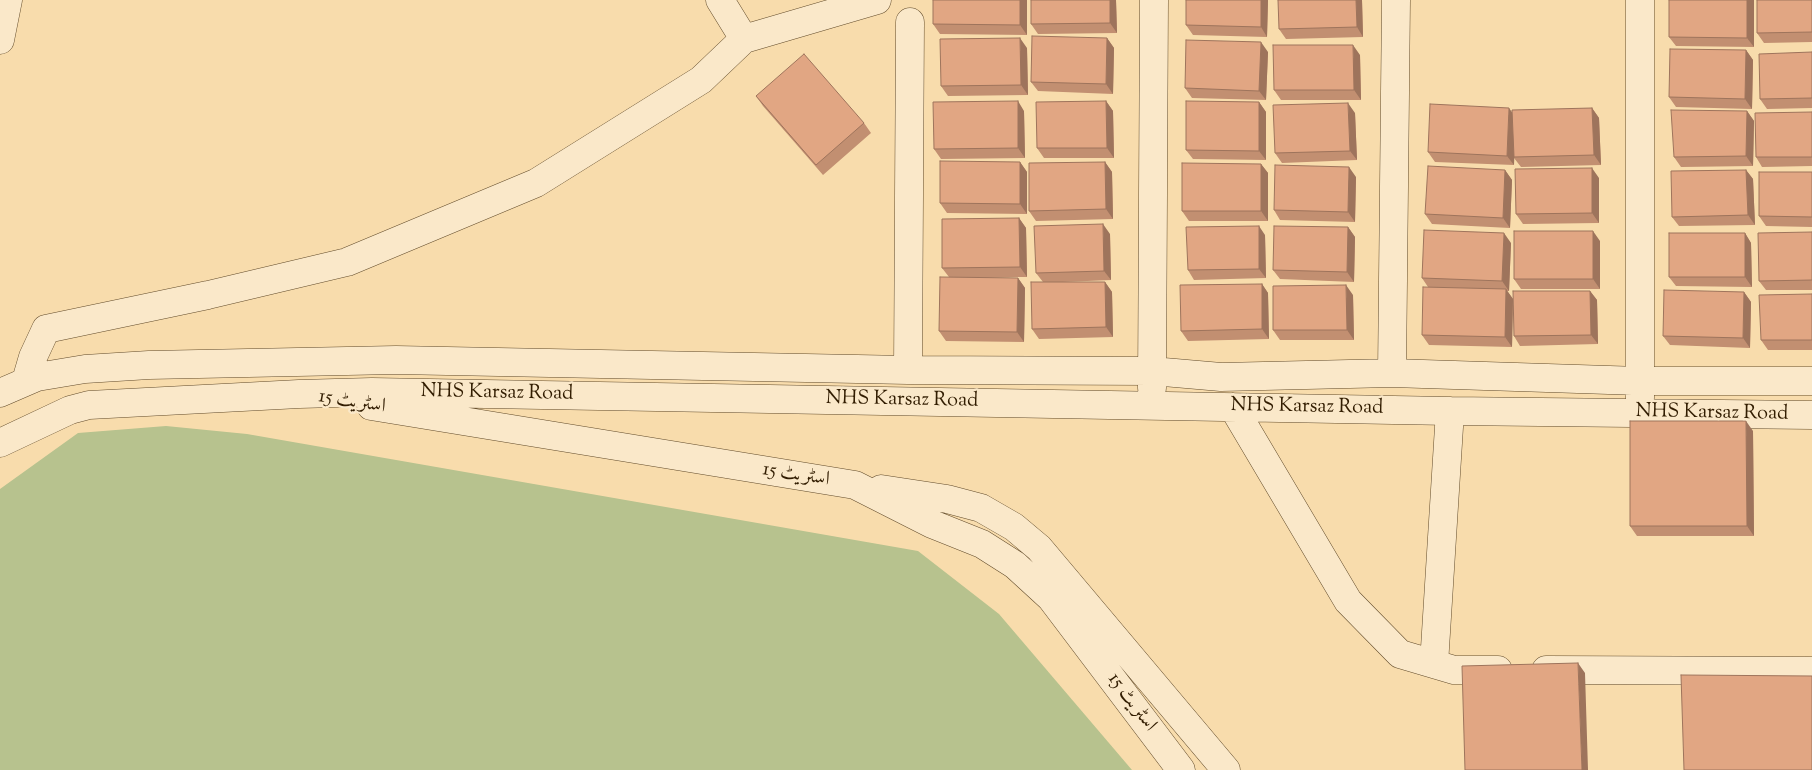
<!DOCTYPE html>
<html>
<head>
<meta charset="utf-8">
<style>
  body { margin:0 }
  canvas { display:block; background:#f8dcac }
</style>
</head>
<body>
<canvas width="1812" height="770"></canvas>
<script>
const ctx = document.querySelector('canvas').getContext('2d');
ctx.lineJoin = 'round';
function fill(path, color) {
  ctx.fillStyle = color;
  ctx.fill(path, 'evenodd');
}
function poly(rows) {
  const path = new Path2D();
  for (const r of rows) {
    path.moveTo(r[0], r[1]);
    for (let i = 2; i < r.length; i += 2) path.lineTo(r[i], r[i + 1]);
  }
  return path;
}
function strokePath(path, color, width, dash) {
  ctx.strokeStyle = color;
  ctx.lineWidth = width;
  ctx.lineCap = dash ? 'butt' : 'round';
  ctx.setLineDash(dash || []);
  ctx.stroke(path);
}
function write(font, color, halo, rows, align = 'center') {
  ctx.font = font + ' "Sorts Mill Goudy",Amiri,serif';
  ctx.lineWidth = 4.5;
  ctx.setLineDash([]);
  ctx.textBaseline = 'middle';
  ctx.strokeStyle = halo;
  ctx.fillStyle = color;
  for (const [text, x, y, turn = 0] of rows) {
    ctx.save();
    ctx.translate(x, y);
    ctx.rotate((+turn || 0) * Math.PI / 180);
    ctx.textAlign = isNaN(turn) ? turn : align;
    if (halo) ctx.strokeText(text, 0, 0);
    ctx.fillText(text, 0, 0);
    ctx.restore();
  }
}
fill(poly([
  [166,426,247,434,918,551,999,614,1132,770,0,770,0,489,78,433]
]), '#b7c28e');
const minor = poly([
  [1640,0,1640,398],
  [744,39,877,0],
  [0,40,8,0],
  [908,370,910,22],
  [1392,373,1396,0],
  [26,381,33,357,46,329,208,295,347,262,536,183,701,80,744,39,720,0],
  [1152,388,1154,0],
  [0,393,37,377,85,369,149,365,396,360,908,370,1152,371,1221,377,1392,373,1640,381,1812,381],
  [371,406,855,485,932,524,982,544,1015,565,1051,598,1181,770],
  [1233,407,1348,601,1400,654,1454,670,1498,670],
  [0,443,70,410,89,405,299,394,372,392,1450,411,1812,415],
  [881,489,947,499,981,508,1014,527,1039,548,1226,770],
  [1434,664,1450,411],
  [1546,670,1812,671]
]);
strokePath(minor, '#634c2b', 29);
strokePath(minor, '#fae8c9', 28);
fill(poly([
  [1027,0,1027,35,940,34,933,24],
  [1116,0,1117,33,1038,34,1031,24],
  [1186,0,1268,0,1267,37,1193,35,1186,25],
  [1362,0,1363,37,1286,39,1279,29],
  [1754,0,1754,47,1676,46,1669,37],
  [1812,0,1812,42,1764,43,1757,33],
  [1107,38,1114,48,1113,94,1038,91,1031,82],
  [1027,48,1028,95,948,96,941,86],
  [1746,50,1753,60,1752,109,1676,107,1669,97],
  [1268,52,1266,100,1192,98,1185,88],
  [1812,52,1812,108,1767,109,1760,99],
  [1360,55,1361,100,1281,100,1274,90],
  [756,96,864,123,871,133,823,175,763,106],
  [1106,101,1113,111,1114,158,1044,158,1037,148],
  [1259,102,1266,112,1266,160,1193,159,1186,150],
  [1592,108,1599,118,1601,165,1521,167,1514,158,1514,165,1435,162,1428,152,1513,113],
  [1024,111,1025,158,941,159,934,149],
  [1747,111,1754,121,1753,166,1681,167,1674,157],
  [1812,112,1812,166,1762,167,1756,157],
  [1355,113,1357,160,1282,163,1275,153],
  [1020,162,1027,172,1027,214,947,213,940,203],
  [1105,162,1112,172,1113,219,1036,221,1029,211],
  [1261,164,1268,173,1268,221,1189,221,1182,211],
  [1505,170,1512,180,1510,228,1432,224,1425,214],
  [1746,170,1753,179,1755,225,1679,226,1672,217],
  [1812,172,1812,227,1766,226,1759,216],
  [1356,177,1355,222,1280,220,1274,210],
  [1599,178,1599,223,1523,224,1516,214],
  [1019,218,1026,228,1027,277,980,277,1018,278,1025,288,1024,342,946,341,939,331,949,277,942,268],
  [1348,227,1355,237,1354,282,1280,279,1273,270],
  [1812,232,1812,290,1766,290,1759,281],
  [1745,233,1751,243,1752,287,1676,286,1669,277],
  [1110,234,1111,280,1063,282,1105,282,1112,292,1113,337,1039,339,1032,329,1043,282,1036,273],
  [1265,235,1266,278,1194,280,1188,270],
  [1600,241,1600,289,1521,289,1514,279],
  [1511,243,1509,291,1507,291,1513,299,1512,347,1429,345,1422,335,1428,287,1422,278],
  [1262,284,1268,293,1269,339,1188,341,1181,331],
  [1590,291,1597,300,1598,344,1520,346,1514,336],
  [1744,292,1751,302,1750,348,1670,345,1663,336],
  [1812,294,1812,350,1768,350,1761,340],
  [1353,295,1354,340,1280,340,1273,330],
  [1753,431,1754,536,1637,536,1630,526]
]), '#c28f71');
fill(poly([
  [1020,0,1027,0,1027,35,1020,25],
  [1110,0,1116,0,1117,33,1110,23],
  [1261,0,1268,0,1267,37,1261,27],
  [1356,0,1362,0,1363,37,1357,27],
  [1747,0,1754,0,1754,47,1747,38],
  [1020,38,1027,48,1028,95,1021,85],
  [1107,38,1114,48,1113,94,1106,84],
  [1261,42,1268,52,1266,100,1259,91],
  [1353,45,1360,55,1361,100,1354,90],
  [1746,50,1753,60,1752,109,1745,99],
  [1018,101,1024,111,1025,158,1018,148],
  [1106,101,1113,111,1114,158,1107,148],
  [1259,102,1266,112,1266,160,1259,151],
  [1348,103,1355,113,1357,160,1350,151],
  [1509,108,1516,118,1514,165,1507,156],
  [1592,108,1599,118,1601,165,1594,155],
  [1747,111,1754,121,1753,166,1746,156],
  [1020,162,1027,172,1027,214,1020,204],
  [1105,162,1112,172,1113,219,1106,209],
  [1261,164,1268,173,1268,221,1261,211],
  [1349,167,1356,177,1355,222,1348,212],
  [1592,168,1599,178,1599,223,1592,213],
  [1505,170,1512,180,1510,228,1503,218],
  [1746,170,1753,179,1755,225,1748,215],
  [1019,218,1026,228,1027,277,1020,267],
  [1103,224,1110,234,1111,280,1104,271],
  [1259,226,1265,235,1266,278,1259,269],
  [1348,227,1355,237,1354,282,1347,272],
  [1593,231,1600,241,1600,289,1593,279],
  [1504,233,1511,243,1509,291,1502,281],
  [1745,233,1751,243,1752,287,1745,277],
  [1018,278,1025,288,1024,342,1017,332],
  [1105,282,1112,292,1113,337,1106,327],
  [1262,284,1268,293,1269,339,1262,329],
  [1346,285,1353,295,1354,340,1347,330],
  [1506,289,1513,299,1512,347,1505,337],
  [1590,291,1597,300,1598,344,1591,335],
  [1744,292,1751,302,1750,348,1743,338],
  [1746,421,1753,431,1754,536,1747,526],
  [1578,663,1585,673,1588,770,1582,770]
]), '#9e745c');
const building = poly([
  [933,0,1020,0,1020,25,933,24,933,0],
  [1031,0,1110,0,1110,23,1031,24,1031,0],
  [1186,0,1261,0,1261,27,1186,25,1186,0],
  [1278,0,1356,0,1357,27,1279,29,1278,0],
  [1669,0,1747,0,1747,38,1669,37,1669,0],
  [1757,0,1812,0,1812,32,1757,33,1757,0],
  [1032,36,1107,38,1106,84,1031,82,1032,36],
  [1020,38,1021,85,941,86,940,39,1020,38],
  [1186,40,1261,42,1259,91,1185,88,1186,40],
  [1273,45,1353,45,1354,90,1274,90,1273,45],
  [1670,49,1746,50,1745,99,1669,97,1670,49],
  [1812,52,1812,98,1760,99,1759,54,1812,52],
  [804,54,864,123,816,165,756,96,804,54],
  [1018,101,1018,148,934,149,933,102,1018,101],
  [1106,101,1107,148,1037,148,1036,102,1106,101],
  [1186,101,1259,102,1259,151,1186,150,1186,101],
  [1348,103,1350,151,1275,153,1273,105,1348,103],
  [1430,104,1509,108,1507,156,1428,152,1430,104],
  [1592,108,1594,155,1514,157,1512,110,1592,108],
  [1671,110,1747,111,1746,156,1674,157,1671,110],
  [1812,112,1812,157,1756,157,1755,113,1812,112],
  [940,161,1020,162,1020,204,940,203,940,161],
  [1105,162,1106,209,1029,211,1029,163,1105,162],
  [1182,163,1261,164,1261,211,1182,211,1182,163],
  [1275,165,1349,167,1348,212,1274,210,1275,165],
  [1428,166,1505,170,1503,218,1425,214,1428,166],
  [1592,168,1592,213,1516,214,1515,169,1592,168],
  [1746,170,1748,215,1672,217,1671,171,1746,170],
  [1759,172,1812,172,1812,217,1759,216,1759,172],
  [1019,218,1020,267,942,268,942,219,1019,218],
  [1103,224,1104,271,1036,273,1034,226,1103,224],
  [1259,226,1259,269,1188,270,1186,227,1259,226],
  [1274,226,1348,227,1347,272,1273,270,1274,226],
  [1424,230,1504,233,1502,281,1422,278,1424,230],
  [1514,231,1593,231,1593,279,1514,279,1514,231],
  [1812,232,1812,280,1759,281,1758,233,1812,232],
  [1669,233,1745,233,1745,277,1669,277,1669,233],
  [940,277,1018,278,1017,332,939,331,940,277],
  [1031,282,1105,282,1106,327,1032,329,1031,282],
  [1262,284,1262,329,1181,331,1180,285,1262,284],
  [1346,285,1347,330,1273,330,1273,286,1346,285],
  [1423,287,1506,289,1505,337,1422,335,1423,287],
  [1664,290,1744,292,1743,338,1663,336,1664,290],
  [1513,291,1590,291,1591,335,1514,336,1513,291],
  [1812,294,1812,340,1761,340,1759,295,1812,294],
  [1630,421,1746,421,1747,526,1630,526,1630,421],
  [1578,663,1582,770,1465,770,1462,666,1578,663],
  [1681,675,1812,676,1812,770,1684,770,1681,675]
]);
fill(building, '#e1a683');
strokePath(building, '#9e745c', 1);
write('20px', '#311c00', '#fae8c9', [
  ["NHS Karsaz Road",497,394,1],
  ["NHS Karsaz Road",902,401,1],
  ["اسٹریٹ 15",352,403,9],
  ["NHS Karsaz Road",1307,408,1],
  ["NHS Karsaz Road",1712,414,1],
  ["اسٹریٹ 15",796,476,9],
  ["اسٹریٹ 15",1131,703,53]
]);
</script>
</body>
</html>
